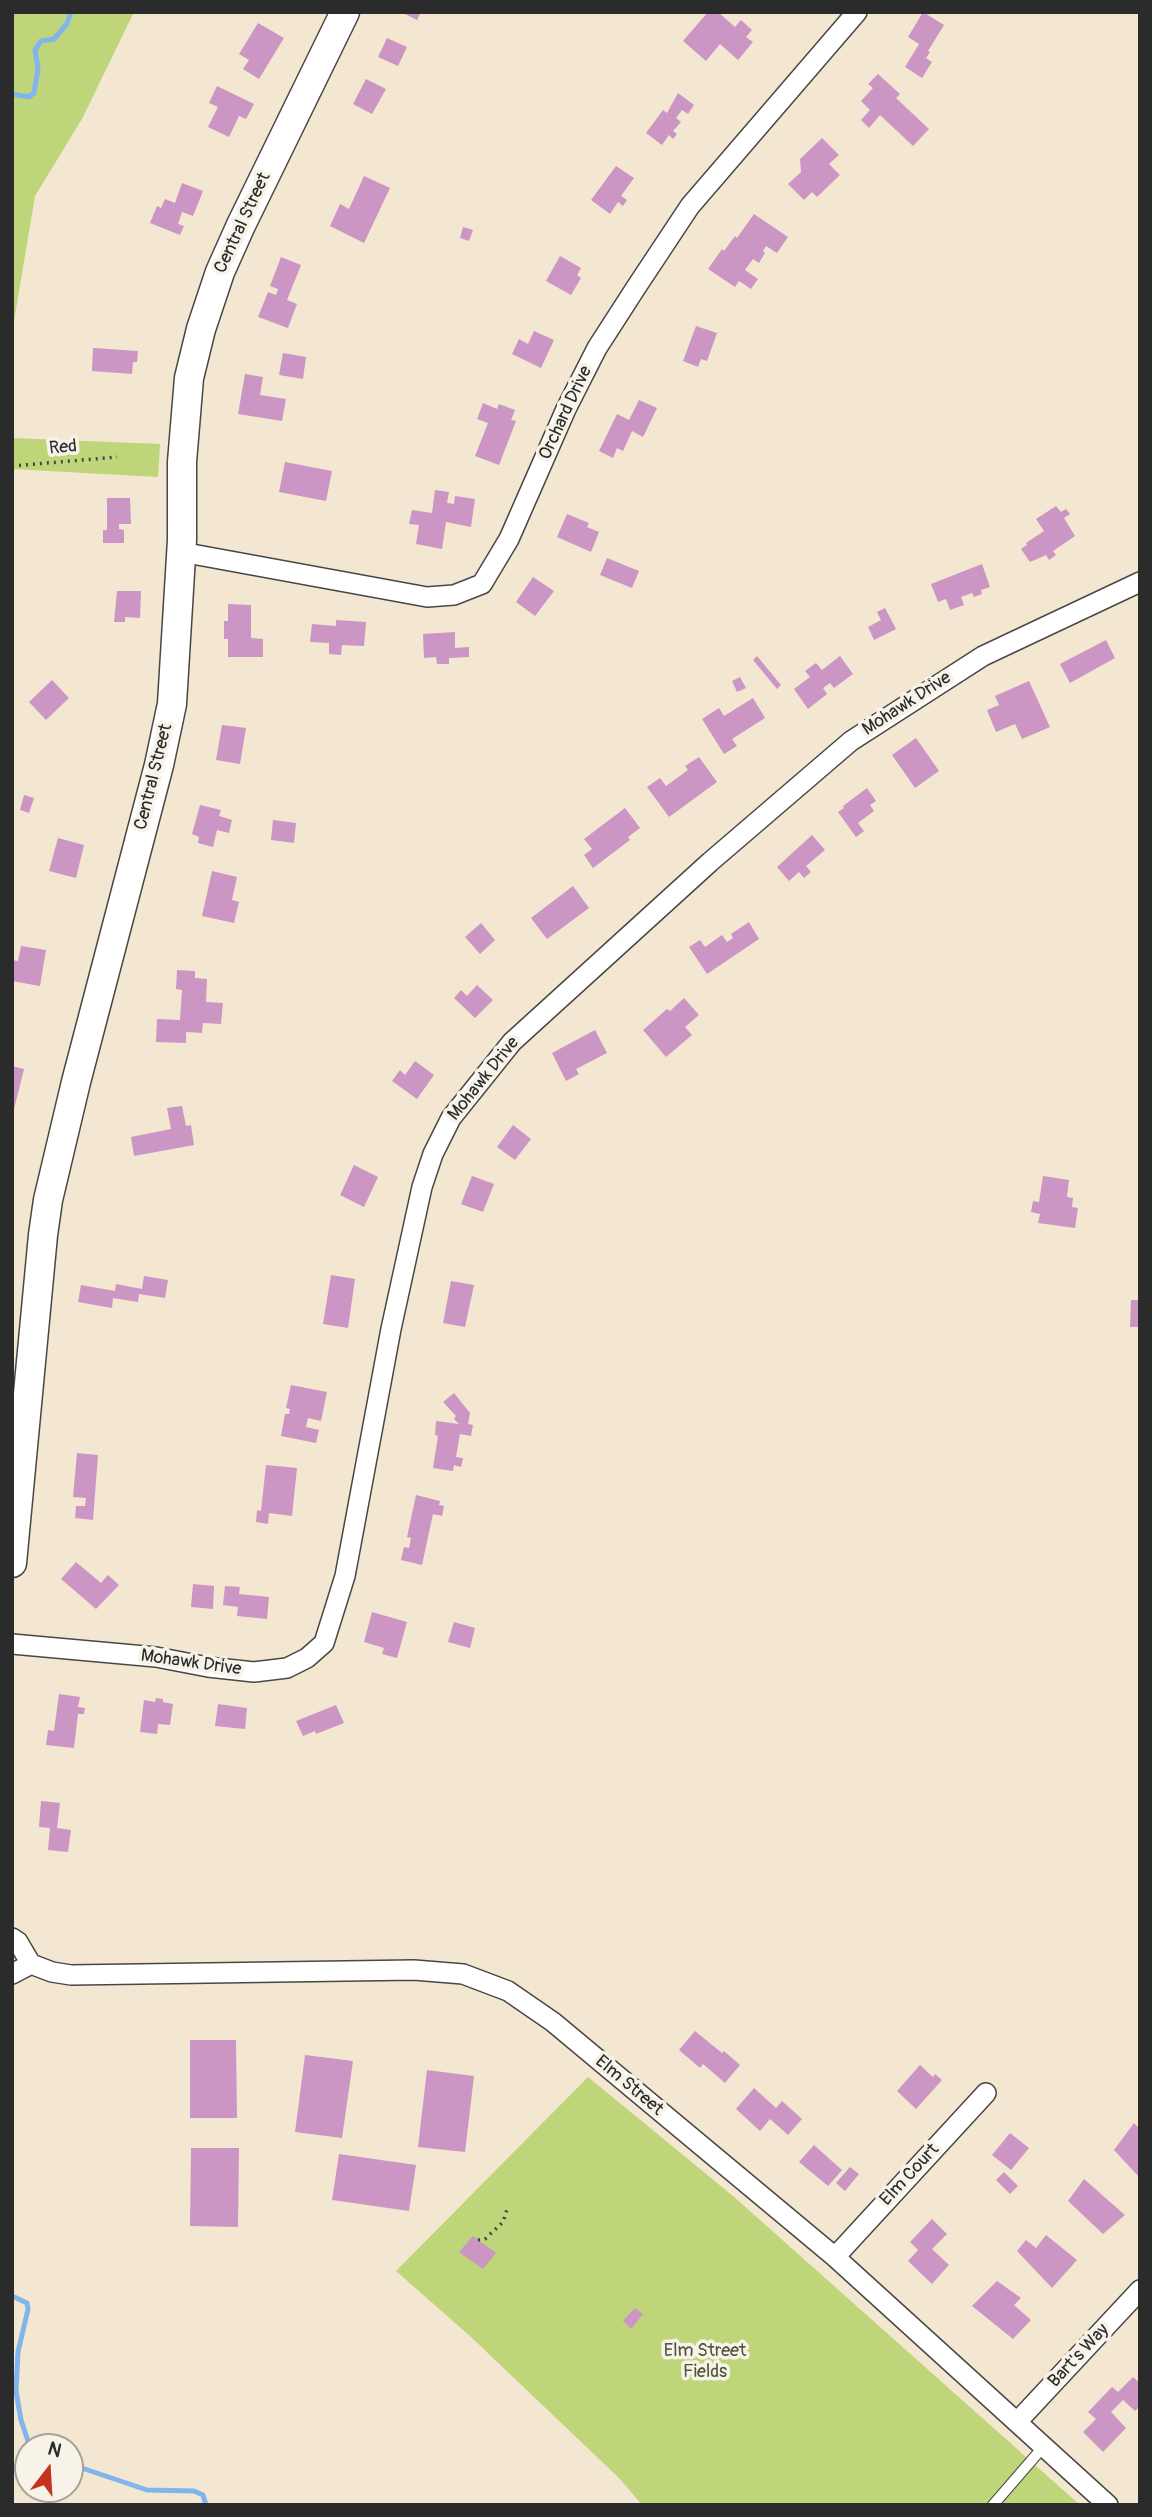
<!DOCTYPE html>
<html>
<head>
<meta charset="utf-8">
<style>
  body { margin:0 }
  #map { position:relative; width:1152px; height:2517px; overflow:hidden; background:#f4e7d1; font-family:Pangolin,sans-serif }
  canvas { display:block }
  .frame { position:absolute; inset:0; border:14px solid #2b2b2b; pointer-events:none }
  .north { position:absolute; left:14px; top:2433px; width:70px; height:70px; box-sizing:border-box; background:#f7f3e8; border:2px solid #a5a39c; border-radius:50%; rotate:17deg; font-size:19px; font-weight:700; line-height:28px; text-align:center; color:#2b2b2b }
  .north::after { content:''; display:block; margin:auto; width:24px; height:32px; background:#c8321e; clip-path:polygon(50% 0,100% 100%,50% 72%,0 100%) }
</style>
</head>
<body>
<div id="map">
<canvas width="1152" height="2517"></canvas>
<div class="frame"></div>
<div class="north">N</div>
</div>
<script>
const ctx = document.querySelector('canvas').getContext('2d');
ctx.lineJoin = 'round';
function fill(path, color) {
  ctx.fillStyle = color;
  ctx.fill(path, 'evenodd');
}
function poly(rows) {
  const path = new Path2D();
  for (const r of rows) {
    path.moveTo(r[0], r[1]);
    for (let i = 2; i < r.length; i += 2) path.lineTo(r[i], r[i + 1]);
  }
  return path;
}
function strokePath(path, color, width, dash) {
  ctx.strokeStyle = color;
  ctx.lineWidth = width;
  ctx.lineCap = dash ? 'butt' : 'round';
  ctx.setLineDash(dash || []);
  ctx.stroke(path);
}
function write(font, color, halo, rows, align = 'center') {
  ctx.font = font + ' Pangolin,sans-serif';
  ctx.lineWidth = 7;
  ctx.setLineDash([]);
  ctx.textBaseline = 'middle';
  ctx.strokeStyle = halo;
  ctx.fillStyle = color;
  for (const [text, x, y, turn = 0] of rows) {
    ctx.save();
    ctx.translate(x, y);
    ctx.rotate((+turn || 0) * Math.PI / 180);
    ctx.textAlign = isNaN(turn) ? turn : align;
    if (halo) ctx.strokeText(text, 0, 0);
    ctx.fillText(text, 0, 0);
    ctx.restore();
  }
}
fill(poly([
  [12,12,134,12,82,119,35,196,12,333],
  [12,438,160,444,158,477,12,469],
  [588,2077,733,2196,1080,2505,642,2505,620,2479,471,2337,396,2271]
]), '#bfd579');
strokePath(poly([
  [12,94,29,97,34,93,38,68,35,50,41,41,54,39,67,24,71,12],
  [12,2296,27,2303,28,2309,18,2352,16,2391,21,2420,30,2447],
  [70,2464,147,2490,194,2491,203,2495,206,2505]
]), '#82b4ee', 5);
fill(poly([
  [401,12,421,12,417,20],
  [708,12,718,12,735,27,741,20,752,30,746,37,753,42,738,60,720,44,706,61,683,41],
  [923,12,944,25,928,51,930,52,926,58,932,62,922,78,905,67,919,44,908,37],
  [258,23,284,38,259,79,243,69,249,60,239,54],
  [387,38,407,47,398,66,378,57],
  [878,74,900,94,896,98,929,129,913,146,880,115,869,128,861,120,870,110,861,101,873,88,868,84],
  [366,79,386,89,372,114,353,104],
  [217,86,254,104,246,119,239,116,229,137,208,127,218,107,209,103],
  [678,93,694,105,688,114,682,110,676,118,681,122,673,131,677,134,673,139,669,135,662,145,646,133,663,110,667,113],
  [822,138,839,155,829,164,840,175,817,197,812,192,804,200,788,184,801,172,800,159],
  [616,166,634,178,621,196,627,200,623,206,618,202,610,214,591,200],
  [364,176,390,188,364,243,330,226,340,204,349,209],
  [182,183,203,191,193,216,182,212,178,224,184,226,180,235,150,223,157,206,161,208,165,199,175,203],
  [754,214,788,237,777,253,766,246,763,251,765,253,759,263,753,259,745,270,758,279,751,289,739,281,735,287,708,269,722,249,724,251,735,236,737,238],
  [463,227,473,230,469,241,460,238],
  [560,256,581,268,577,275,581,278,571,295,546,281],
  [281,257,301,265,287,300,297,304,288,328,258,317,268,292,276,295,278,289,270,286],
  [696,326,717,333,707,361,701,359,698,367,683,361],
  [534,331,554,340,541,368,512,354,519,339,528,344],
  [93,348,138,351,137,362,133,362,132,374,92,371],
  [283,353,306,357,303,379,279,375],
  [245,374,263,377,260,395,286,399,282,421,238,414],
  [639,400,657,408,643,437,632,431,623,451,617,448,613,458,599,451,617,414,629,420],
  [483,403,497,409,499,404,515,410,511,420,516,421,499,465,475,456,488,423,477,419],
  [285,462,332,471,326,501,279,492],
  [435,490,449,492,447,503,454,504,455,496,475,499,471,527,446,522,442,549,416,544,419,525,409,524,412,510,432,513],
  [107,498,130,498,131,524,119,524,119,529,124,530,124,543,103,543,103,530,107,530],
  [1056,506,1061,512,1066,509,1070,514,1064,518,1075,536,1053,551,1056,555,1049,560,1046,555,1030,562,1021,549,1027,545,1026,543,1044,531,1036,519],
  [567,514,589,523,587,527,599,532,591,552,557,537],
  [607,558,639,571,632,588,600,575],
  [982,564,990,587,981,590,982,594,974,597,972,593,961,597,964,605,950,610,946,599,938,602,931,584],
  [533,577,554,591,535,616,516,602],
  [117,591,141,591,140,618,125,617,125,622,114,622],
  [228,604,251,605,251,638,263,639,263,657,228,657,228,639,224,639,224,621,228,621],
  [885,608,896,629,874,640,868,627,881,620,877,612],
  [336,620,366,622,364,646,342,645,341,655,329,654,329,643,310,642,312,624,336,626],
  [455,632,455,648,469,647,469,657,449,658,449,664,437,664,436,657,424,658,423,634],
  [1106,640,1115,658,1070,683,1060,664],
  [757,656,781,685,777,689,753,660],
  [840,656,853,674,834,688,830,683,823,688,827,694,808,709,794,689,810,677,805,671,816,663,822,670],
  [740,677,746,688,737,692,732,681],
  [52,680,69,698,46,720,29,702],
  [1029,681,1050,727,1022,739,1015,724,996,732,987,710,999,705,995,696],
  [753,698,765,718,732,739,737,746,724,754,702,719,719,708,724,716],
  [222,725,246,728,240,764,216,760],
  [916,738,939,771,915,788,892,755],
  [699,757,717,782,669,817,647,787,660,778,666,786,688,770,685,766],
  [867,788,876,801,870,805,874,811,858,823,864,831,856,837,838,812,844,808,843,806],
  [24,795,34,798,29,813,20,810],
  [200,805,221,810,219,816,232,820,229,833,217,830,213,847,198,843,199,837,192,834],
  [625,808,640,828,628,837,630,840,593,868,584,855,592,849,584,839],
  [273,820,296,823,294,843,271,840],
  [812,835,825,850,806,866,811,872,804,878,799,872,789,881,777,867],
  [58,838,84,845,76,878,49,871],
  [212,871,237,877,232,900,239,902,234,923,202,916],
  [573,886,589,908,547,939,531,918],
  [749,922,759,939,707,974,689,947,700,940,705,947,722,935,727,942,733,938,731,934],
  [481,923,495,940,480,954,465,937],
  [21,946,46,950,40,986,12,981,12,960,18,961],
  [177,970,195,971,195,978,207,979,206,1002,223,1003,221,1024,203,1023,202,1033,186,1032,186,1043,156,1042,157,1019,180,1020,182,990,176,989],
  [477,985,493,1000,475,1018,454,998,461,990,467,996],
  [684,998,699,1015,685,1027,692,1035,666,1057,643,1030,667,1009,670,1011],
  [595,1030,607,1053,576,1069,579,1074,566,1081,552,1053],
  [415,1061,434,1075,417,1099,392,1081,400,1070,405,1075],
  [12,1066,24,1069,13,1113,12,1113],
  [182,1106,186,1126,191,1125,194,1145,134,1156,131,1137,171,1129,167,1108],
  [513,1125,531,1139,515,1160,497,1147],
  [354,1165,378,1177,364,1207,340,1195],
  [472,1176,494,1184,483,1212,461,1204],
  [1043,1176,1069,1180,1067,1197,1073,1198,1072,1207,1078,1208,1075,1228,1038,1223,1040,1214,1031,1212,1033,1201,1039,1202],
  [331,1275,355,1279,348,1328,323,1324],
  [144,1276,168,1280,165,1298,139,1294,138,1302,113,1298,112,1308,78,1302,81,1285,115,1291,116,1284,142,1289],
  [451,1281,474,1285,465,1327,443,1323],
  [1131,1300,1140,1300,1140,1327,1130,1327],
  [291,1385,327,1392,321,1421,308,1418,306,1427,319,1430,316,1443,281,1436,285,1414,289,1414,290,1409,286,1408],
  [454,1393,470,1413,468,1424,473,1425,471,1436,460,1434,456,1457,463,1458,461,1467,454,1465,453,1471,433,1468,438,1436,435,1435,436,1421,459,1424,454,1419,456,1416,443,1402],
  [77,1453,98,1455,93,1520,75,1518,76,1506,85,1506,86,1498,73,1497],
  [266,1465,297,1468,292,1516,269,1513,268,1524,256,1522,257,1510,261,1511],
  [416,1495,440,1501,439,1505,444,1506,442,1516,433,1514,422,1565,401,1560,404,1547,409,1548,411,1538,407,1537],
  [76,1562,101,1583,108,1575,119,1585,96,1609,61,1579],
  [193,1584,214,1586,213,1609,191,1607],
  [225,1586,240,1587,239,1594,269,1597,267,1619,237,1616,238,1607,223,1605],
  [372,1612,407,1622,397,1658,382,1654,384,1648,364,1642],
  [454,1622,475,1628,470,1648,448,1642],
  [59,1694,80,1697,78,1707,85,1708,84,1714,78,1714,74,1748,46,1745,48,1730,54,1731],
  [156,1698,163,1699,163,1702,173,1704,170,1725,158,1724,157,1734,140,1732,144,1700,155,1702],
  [218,1704,247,1708,245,1729,215,1726],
  [336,1705,344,1723,316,1734,315,1731,303,1736,296,1721],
  [41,1801,60,1803,57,1828,71,1830,68,1852,48,1850,50,1828,39,1827],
  [695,2031,722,2053,724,2051,740,2065,725,2083,703,2064,700,2068,679,2050],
  [190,2040,236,2040,237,2118,190,2118],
  [305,2055,353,2061,342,2138,295,2132],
  [920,2065,933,2077,935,2074,942,2080,916,2109,897,2091],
  [427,2070,474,2076,465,2152,418,2147],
  [754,2088,776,2108,782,2101,802,2119,788,2135,770,2119,760,2131,736,2109],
  [1134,2123,1140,2129,1140,2178,1114,2150],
  [1010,2133,1029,2148,1011,2170,992,2155],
  [814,2145,842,2170,828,2186,799,2162],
  [191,2148,239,2148,238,2227,190,2226],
  [339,2154,416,2165,409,2211,332,2200],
  [850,2167,859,2174,845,2191,836,2183],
  [1004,2172,1018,2186,1010,2194,996,2180],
  [1084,2179,1125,2215,1103,2234,1068,2201],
  [932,2219,947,2234,932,2249,949,2265,932,2284,908,2261,918,2250,910,2242],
  [1046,2235,1077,2260,1052,2288,1017,2251,1026,2240,1036,2248],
  [473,2236,496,2253,483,2269,459,2252],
  [997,2281,1021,2298,1014,2305,1031,2320,1013,2339,972,2306],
  [635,2308,643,2314,631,2329,623,2321],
  [1133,2377,1140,2383,1138,2402,1140,2406,1135,2411,1123,2400,1111,2412,1126,2428,1103,2452,1083,2432,1096,2419,1088,2412,1112,2387,1118,2392]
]), '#cb95c4');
const lane = poly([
  [993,2505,1044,2446]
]);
const street = poly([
  [181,552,427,597,454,595,482,584,509,539,566,409,597,348,637,286,690,206,857,12],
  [12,1644,156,1657,208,1667,254,1672,287,1668,307,1658,324,1643,345,1576,391,1329,422,1187,433,1154,451,1118,512,1042,710,862,851,741,983,656,1140,582],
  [12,1938,18,1942,31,1964,52,1972,71,1975,414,1970,463,1974,508,1991,553,2022,835,2257,1108,2505],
  [12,1974,31,1964],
  [835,2257,986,2093],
  [1017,2422,1140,2290]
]);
const secondary = poly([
  [12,1563,43,1235,48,1200,76,1082,159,765,172,704,182,540,182,462,189,378,201,329,220,272,241,225,345,12]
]);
strokePath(lane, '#494744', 12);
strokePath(street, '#494744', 22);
strokePath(secondary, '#494744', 31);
strokePath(poly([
  [12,466,117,457],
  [478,2240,485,2239,503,2222,508,2206]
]), '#494744', 3.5, [2, 5]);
strokePath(lane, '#fff', 10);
strokePath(street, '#fff', 19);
strokePath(secondary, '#fff', 28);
write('18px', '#2b2b2b', '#f7f3e8', [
  ["Central Street",243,223,-65],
  ["Orchard Drive",566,413,-65],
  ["Red",63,448,-5],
  ["Mohawk Drive",907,704,-33],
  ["Central Street",154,777,-76],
  ["Mohawk Drive",484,1079,-51],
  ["Mohawk Drive",191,1663,8],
  ["Elm Street",629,2086,40],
  ["Elm Court",910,2175,-47],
  ["Bart's Way",1079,2356,-47]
]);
write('18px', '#50563e', '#f7f3e8', [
  ["Elm Street",705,2351],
  ["Fields",705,2372]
]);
</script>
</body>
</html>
